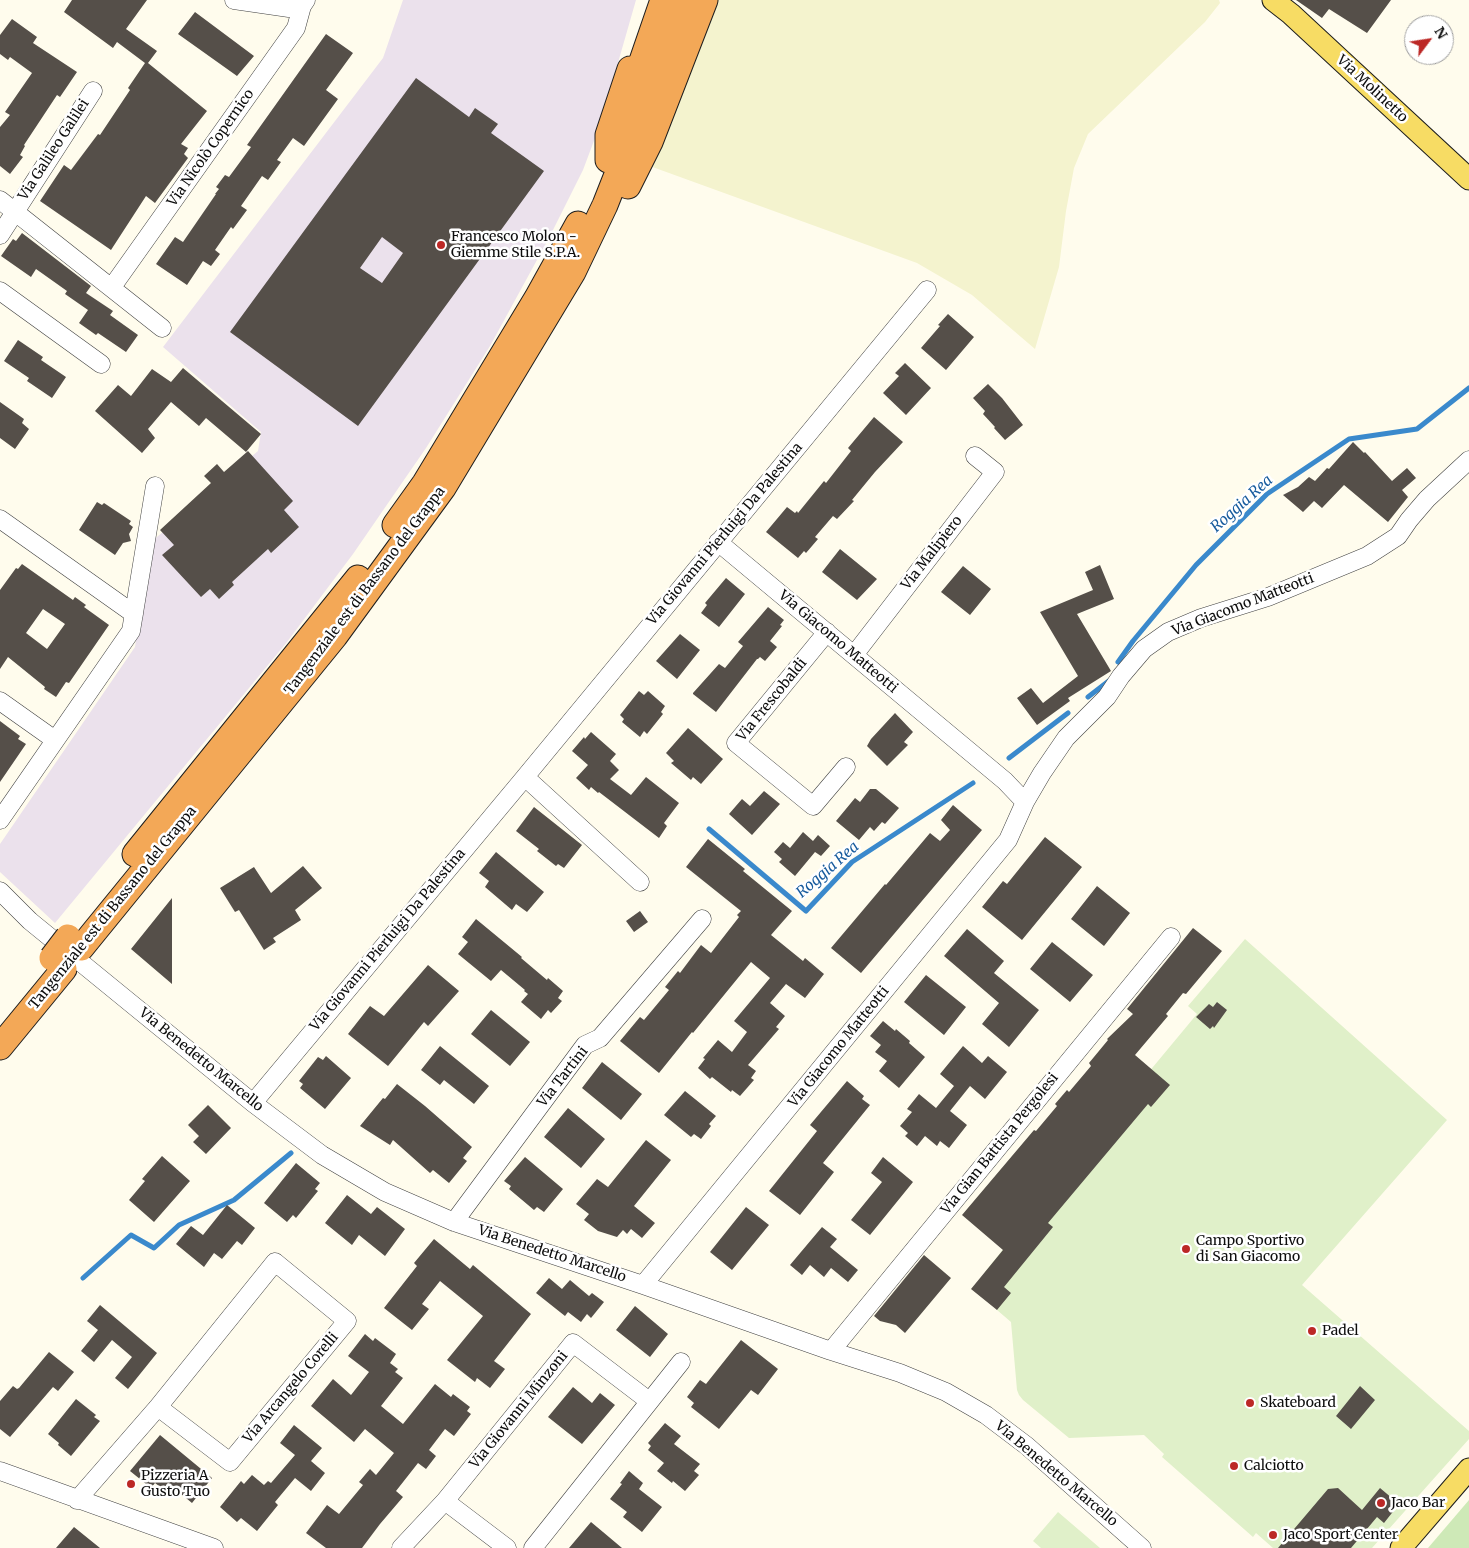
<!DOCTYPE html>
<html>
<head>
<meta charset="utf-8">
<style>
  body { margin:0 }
  #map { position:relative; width:1469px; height:1548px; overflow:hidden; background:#fffced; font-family:Merriweather,serif }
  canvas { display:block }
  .north { position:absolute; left:1404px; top:15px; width:50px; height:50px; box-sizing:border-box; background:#fff; border:1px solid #9e9e9e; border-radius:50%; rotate:59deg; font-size:14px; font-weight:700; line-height:20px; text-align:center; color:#0d0d0d }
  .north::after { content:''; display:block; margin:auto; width:18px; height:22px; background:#bc2826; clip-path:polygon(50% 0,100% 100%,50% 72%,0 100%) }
</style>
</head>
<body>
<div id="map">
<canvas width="1469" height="1548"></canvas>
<div class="north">N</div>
</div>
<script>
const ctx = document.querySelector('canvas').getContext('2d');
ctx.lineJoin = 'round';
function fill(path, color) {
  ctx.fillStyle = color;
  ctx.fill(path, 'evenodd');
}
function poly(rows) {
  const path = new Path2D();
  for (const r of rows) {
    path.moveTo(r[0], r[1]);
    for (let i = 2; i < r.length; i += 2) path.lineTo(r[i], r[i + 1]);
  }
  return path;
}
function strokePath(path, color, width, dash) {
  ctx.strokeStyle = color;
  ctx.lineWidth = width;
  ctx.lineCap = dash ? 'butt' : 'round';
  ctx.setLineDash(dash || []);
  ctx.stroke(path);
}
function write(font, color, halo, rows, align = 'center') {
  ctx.font = font + ' Merriweather,serif';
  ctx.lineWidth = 5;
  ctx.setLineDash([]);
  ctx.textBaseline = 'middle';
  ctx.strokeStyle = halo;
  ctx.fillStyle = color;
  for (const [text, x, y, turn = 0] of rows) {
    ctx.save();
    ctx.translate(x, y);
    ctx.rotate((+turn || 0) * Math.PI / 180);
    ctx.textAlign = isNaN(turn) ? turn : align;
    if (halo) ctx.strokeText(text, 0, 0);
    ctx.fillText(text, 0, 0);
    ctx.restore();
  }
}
fill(poly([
  [403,0,636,0,601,122,583,170,549,238,490,346,426,448,353,554,287,642,55,923,0,872,0,844,135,647,151,542,258,451,261,432,163,347,383,58]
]), '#ebe1ec');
fill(poly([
  [714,0,1219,0,1220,3,1205,22,1088,134,1074,168,1066,211,1059,267,1035,349,972,295,917,263,647,165]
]), '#f4f3ce');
fill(poly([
  [1469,1500,1469,1548,1428,1548]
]), '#cee9b7');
fill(poly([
  [1245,939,1447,1120,1302,1285,1469,1431,1469,1439,1372,1548,1273,1548,1256,1533,1253,1537,1162,1457,1164,1454,1144,1435,1069,1438,1023,1400,1019,1395,1017,1390,1011,1322,997,1310,995,1306,985,1272,1040,1203,1197,1014,1188,1006],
  [1058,1512,1100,1548,1041,1548,1033,1541]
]), '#e0f0c9');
strokePath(poly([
  [1118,662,1133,641,1196,565,1267,494,1349,439,1417,429,1469,388],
  [1088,697,1110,680],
  [1009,758,1068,713],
  [709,829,806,911,852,862,973,783],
  [83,1278,131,1235,154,1248,179,1225,234,1200,291,1153]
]), '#3a89cc', 5);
fill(poly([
  [72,0,147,0,126,29,157,51,148,63,207,111,181,144,188,148,184,154,188,158,155,203,146,196,111,250,40,201,64,165,71,170,98,134,100,135,130,90,128,88,145,63,117,42,113,48,64,12],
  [1296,0,1391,0,1367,33,1329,9,1322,18],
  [195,12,254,56,237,76,178,34],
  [12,19,37,37,33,43,77,72,60,97,57,95,24,145,25,146,20,155,23,157,10,174,0,166,0,127,10,115,5,112,32,73,10,57,8,60,0,54,0,35],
  [326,34,353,53,326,90,338,99,304,146,293,138,277,160,281,162,268,180,262,176,241,206,247,210,233,229,231,227,215,250,220,254,211,266,203,261,187,285,156,264,175,237,183,242,216,194,215,194,219,189,216,187,225,175,229,177,251,147,247,145],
  [416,78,469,117,475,108,498,124,491,133,544,171,358,426,230,332],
  [382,237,403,253,382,283,360,268],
  [22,233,91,286,86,293,113,311,110,315,138,335,126,352,98,333,96,335,79,323,88,310,65,294,67,291,36,269,31,277,1,256,13,239,16,241],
  [948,314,974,337,946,370,921,348,940,326,938,325],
  [18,340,43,357,41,360,66,377,52,398,27,381,29,378,4,361],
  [905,363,931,388,906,415,883,393,899,376,895,373],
  [183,368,261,434,246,452,206,418,199,426,171,402,148,429,155,438,142,453,95,411,118,385,131,396,152,369,171,382],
  [988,384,1002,398,1023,425,1005,440,994,428,995,427,983,414,985,411,973,398],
  [0,402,24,419,22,423,29,429,15,449,0,438],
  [874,417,903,442,875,472,852,500,854,501,837,519,833,516,815,537,818,539,806,553,804,551,798,558,766,532,787,507,795,513,797,511,798,513,824,481,826,483,851,451,848,448],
  [1353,442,1364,453,1365,452,1392,481,1407,468,1416,478,1402,490,1408,497,1388,522,1344,485,1322,508,1314,501,1303,512,1283,495,1298,487,1309,477,1315,481,1327,468,1329,469],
  [248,451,293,501,284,510,299,527,271,553,268,549,232,582,234,585,219,599,210,589,201,597,162,555,174,545,160,530,211,483,204,476,217,464,224,472],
  [97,502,102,505,104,503,131,521,129,524,133,527,129,534,131,541,123,543,115,555,79,530],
  [840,549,877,579,857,600,822,572],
  [22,564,73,600,75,597,86,605,84,607,109,625,69,683,66,682,56,697,44,689,45,687,8,657,0,669,0,590,16,568,18,569],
  [43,609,65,624,47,649,26,633],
  [1100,565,1114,599,1077,614,1111,671,1068,698,1070,701,1037,725,1017,698,1031,688,1043,703,1078,676,1040,612,1093,590,1085,572],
  [963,566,991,589,970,615,941,592],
  [726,578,745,594,719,627,701,613,707,605,705,603],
  [768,607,784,620,780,625,782,626,770,641,777,647,765,661,760,657,758,659,757,659,716,712,693,694,693,693,719,664,725,668,743,646,738,642],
  [680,634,700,650,677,679,656,661],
  [639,691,644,695,648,691,665,706,661,712,663,714,647,734,644,731,640,737,622,722,624,719,620,715],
  [895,713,913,732,904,742,908,745,887,766,867,746,871,739],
  [0,721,20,736,18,739,26,744,0,782],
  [688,728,723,759,701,784,693,777,691,780,671,763,674,761,666,753],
  [591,732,616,754,610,761,619,770,610,779,631,795,646,777,679,803,664,823,667,826,659,838,599,792,598,793,591,787,589,790,576,778,588,765,572,751,584,737,585,739],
  [870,789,876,789,899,808,885,824,882,822,874,831,870,827,859,840,836,821,855,798,860,802],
  [764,791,780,804,752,835,729,814,742,799,750,806],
  [953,805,982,830,861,973,831,948,885,884,886,885,930,833,940,841,950,830,941,820],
  [534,807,582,845,564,868,558,864,556,866,537,851,539,849,516,831],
  [803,832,813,841,818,835,830,846,821,856,815,852,795,876,779,862,782,859,774,852,783,842,790,848],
  [1045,837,1082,867,1022,940,982,907,1003,881,1007,884],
  [708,839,745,869,743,871,792,911,771,935,803,961,805,958,824,974,805,998,786,984,770,1003,785,1016,776,1027,779,1029,748,1065,756,1071,751,1078,754,1080,740,1096,732,1090,731,1092,712,1077,710,1079,698,1068,705,1059,703,1058,718,1040,732,1052,747,1032,734,1021,770,978,751,962,693,1033,692,1032,659,1073,620,1041,640,1017,644,1020,669,990,665,987,678,971,680,973,701,945,711,953,739,917,737,915,741,911,686,867],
  [496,852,544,892,527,912,516,904,512,910,485,887,489,881,479,873],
  [303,866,322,888,295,910,301,920,273,938,276,942,264,950,239,910,235,912,220,888,254,867,271,893],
  [1097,886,1130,913,1104,946,1071,919],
  [172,898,172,984,131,949],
  [640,911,648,922,634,932,626,921],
  [476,919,522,957,521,958,547,980,548,978,563,991,558,998,562,1001,551,1013,548,1010,541,1019,521,1002,528,994,524,991,525,990,501,970,491,981,458,954,468,942,462,937],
  [1193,928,1222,951,1186,994,1183,993,1166,1014,1168,1016,1135,1055,1170,1085,1151,1107,1148,1104,1048,1223,1053,1227,1004,1287,1011,1293,997,1310,971,1289,1003,1250,962,1215,1034,1130,1036,1131,1057,1106,1055,1104,1067,1090,1069,1092,1091,1066,1089,1063,1108,1040,1107,1039,1133,1014,1127,1009],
  [967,929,1004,961,994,973,1039,1010,1009,1047,982,1024,999,1003,944,956],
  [1052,942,1093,975,1070,1002,1030,969],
  [428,965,459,991,428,1026,424,1022,388,1066,348,1034,370,1006,384,1016],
  [926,975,966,1007,944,1035,904,1002],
  [1217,1002,1227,1010,1214,1028,1213,1026,1210,1029,1196,1017,1209,1004,1213,1007],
  [491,1010,530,1042,510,1066,471,1034],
  [883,1021,895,1031,896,1029,910,1041,909,1043,925,1057,899,1088,879,1071,887,1061,875,1052,881,1045,870,1036],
  [440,1046,489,1086,474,1104,444,1080,440,1085,421,1070],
  [963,1046,982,1063,988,1056,1007,1072,985,1099,970,1086,950,1111,967,1125,949,1148,940,1141,937,1146,925,1136,917,1146,905,1136,908,1133,900,1126,912,1112,907,1109,919,1094,936,1108,954,1086,940,1074],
  [326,1056,351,1078,325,1109,300,1088,303,1084,299,1081,318,1057,323,1060],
  [602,1062,642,1094,621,1120,582,1088],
  [847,1081,864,1096,862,1099,870,1105,823,1163,834,1172,800,1215,769,1191,817,1131,810,1125],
  [397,1084,425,1106,472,1147,463,1158,467,1161,449,1183,433,1170,430,1173,393,1140,390,1145,360,1126,383,1098,385,1099],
  [685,1091,716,1116,709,1124,711,1126,701,1139,694,1134,691,1137,664,1115],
  [208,1105,231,1128,206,1154,193,1142,199,1136,188,1125],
  [568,1108,605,1139,581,1168,544,1137],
  [646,1140,671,1160,634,1206,655,1223,642,1238,631,1229,627,1234,623,1230,617,1237,598,1231,584,1220,589,1214,576,1204,597,1179,608,1187],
  [162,1156,190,1181,154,1222,129,1200,145,1181,142,1179],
  [525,1157,563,1189,544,1212,537,1207,534,1210,509,1189,511,1186,504,1181],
  [883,1157,913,1182,870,1235,851,1220,882,1182,871,1173],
  [296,1163,320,1183,315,1189,318,1191,296,1218,293,1215,287,1222,264,1203],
  [347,1195,371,1214,377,1207,405,1229,385,1256,359,1235,352,1245,325,1223],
  [227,1205,255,1228,242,1245,237,1241,222,1259,214,1253,204,1267,176,1244,191,1226,203,1235],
  [746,1207,769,1225,732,1270,710,1252],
  [822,1227,837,1239,830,1247,858,1270,848,1282,831,1268,824,1277,810,1265,802,1275,790,1265],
  [434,1239,470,1269,473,1265,531,1314,494,1361,505,1369,490,1388,477,1378,475,1382,447,1360,483,1316,440,1281,422,1304,429,1309,412,1330,384,1308,417,1266,414,1263],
  [924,1255,951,1278,905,1333,896,1325,880,1321,874,1316],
  [549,1278,562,1289,570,1280,589,1296,592,1293,604,1302,591,1318,587,1314,581,1322,568,1312,565,1316,536,1293],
  [100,1305,157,1353,128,1389,115,1378,132,1357,112,1340,94,1362,81,1351,98,1330,87,1321],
  [635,1306,668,1334,650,1357,616,1330],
  [365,1334,373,1341,375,1338,396,1354,390,1363,398,1369,395,1372,403,1378,381,1406,403,1424,435,1384,451,1397,453,1394,470,1407,467,1411,471,1414,454,1436,445,1429,429,1450,436,1456,426,1469,418,1463,396,1491,403,1497,380,1524,362,1548,326,1548,306,1533,327,1505,339,1514,363,1485,359,1482,370,1469,376,1475,394,1453,365,1429,354,1442,311,1406,333,1379,351,1395,369,1372,348,1356],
  [741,1340,778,1369,758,1395,751,1390,719,1429,691,1407,694,1403,687,1397,700,1380,706,1384],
  [49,1352,74,1372,58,1391,53,1387,10,1437,0,1429,0,1401,13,1386,17,1389,19,1388],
  [1360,1386,1375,1400,1351,1429,1336,1416],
  [573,1387,592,1403,600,1393,615,1405,582,1444,548,1417],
  [76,1399,96,1415,94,1417,100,1421,71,1456,58,1445,59,1443,48,1434],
  [665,1423,681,1436,674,1444,700,1464,694,1471,699,1475,685,1491,673,1481,672,1483,657,1471,664,1463,648,1450,651,1446,648,1443],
  [294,1425,322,1448,311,1461,325,1473,311,1491,295,1478,275,1502,278,1505,257,1531,241,1518,237,1522,220,1507,241,1481,244,1484,252,1475,264,1485,268,1481,271,1483,295,1455,280,1443],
  [160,1435,212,1478,192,1503,168,1483,163,1489,155,1483,151,1488,130,1471],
  [629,1471,643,1483,639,1489,662,1507,642,1532,623,1517,627,1512,610,1499,622,1484,620,1483],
  [1338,1488,1362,1510,1380,1488,1399,1504,1384,1523,1377,1517,1351,1548,1278,1548,1328,1489],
  [591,1522,603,1532,622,1548,569,1548],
  [74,1527,100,1548,56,1548]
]), '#554f49');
const minor = poly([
  [234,0,289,8,302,6,306,0],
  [0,200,162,328],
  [0,235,93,91],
  [112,287,296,28,302,6],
  [0,291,101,364],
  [0,519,134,614],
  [718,542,1005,781,1025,802],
  [827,632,736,743,813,806,846,767],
  [854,655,995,472,975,456],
  [0,701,55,740],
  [525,777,640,882],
  [0,820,131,631,155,486],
  [0,891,30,921,253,1103,322,1155,385,1192,454,1222,643,1285,831,1351,900,1373,946,1392,986,1415,1027,1446,1142,1548],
  [253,1103,525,777,927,290],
  [454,1222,585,1045,600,1038,702,919],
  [643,1285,1008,840,1025,802,1042,773,1066,738,1107,697,1121,676,1144,649,1168,632,1201,618,1268,597,1367,556,1398,536,1409,520,1427,499,1469,460],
  [831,1351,1171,937],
  [0,1471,214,1548],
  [77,1500,158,1407,275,1262,347,1321,230,1462,158,1407],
  [445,1501,507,1548],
  [401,1548,445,1501,573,1343,649,1401],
  [533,1548,681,1362]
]);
const major = poly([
  [1273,0,1291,14,1469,179],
  [1401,1548,1469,1469]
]);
const highway = poly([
  [632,90,663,0],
  [608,160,608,135,630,69],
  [628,186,650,142,705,0],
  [395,525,425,483,537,298,578,224],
  [135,854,358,578],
  [81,948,335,636,443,488,573,272,605,205,639,119,682,0],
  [0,1047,64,969]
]);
strokePath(minor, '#404040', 19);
strokePath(major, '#1e1e1e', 23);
strokePath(highway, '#1e1e1e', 27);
strokePath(minor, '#fff', 18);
strokePath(major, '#f7dc64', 21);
strokePath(highway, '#f3a857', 25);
const highwayBridge = poly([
  [52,958,68,937]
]);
strokePath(highwayBridge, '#1e1e1e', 27, []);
strokePath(highwayBridge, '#f3a857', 25);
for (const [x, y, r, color] of [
  [441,245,5,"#bc2826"],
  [1186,1249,5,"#bc2826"],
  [1312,1331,5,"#bc2826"],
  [1250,1403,5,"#bc2826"],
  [1234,1466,5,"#bc2826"],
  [131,1484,5,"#bc2826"],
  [1381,1503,5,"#bc2826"],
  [1273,1535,5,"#bc2826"]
]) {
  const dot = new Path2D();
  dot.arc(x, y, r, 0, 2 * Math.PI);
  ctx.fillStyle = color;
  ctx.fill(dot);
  strokePath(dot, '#fff', 2);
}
write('14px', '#0d0d0d', '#fff', [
  ["Via Molinetto",1372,89,43],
  ["Via Nicolò Copernico",211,148,-55],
  ["Via Galileo Galilei",54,150,-57],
  ["Via Giovanni Pierluigi Da Palestina",725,534,-50],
  ["Via Malipiero",932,553,-52],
  ["Tangenziale est di Bassano del Grappa",365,591,-53],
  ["Via Giacomo Matteotti",1243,605,-21],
  ["Via Giacomo Matteotti",838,642,40],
  ["Via Frescobaldi",772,700,-51],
  ["Tangenziale est di Bassano del Grappa",113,908,-51],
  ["Via Giovanni Pierluigi Da Palestina",388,940,-50],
  ["Via Giacomo Matteotti",839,1047,-51],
  ["Via Benedetto Marcello",201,1060,39],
  ["Via Tartini",563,1077,-52],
  ["Via Gian Battista Pergolesi",1000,1144,-51],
  ["Via Benedetto Marcello",552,1254,18],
  ["Via Arcangelo Corelli",291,1388,-50],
  ["Via Giovanni Minzoni",519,1410,-51],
  ["Via Benedetto Marcello",1056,1474,40]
]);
write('14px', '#0d0d0d', '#fff', [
  ["Francesco Molon -",451,237],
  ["Giemme Stile S.P.A.",451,253],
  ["Campo Sportivo",1196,1241],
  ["di San Giacomo",1196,1257],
  ["Padel",1322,1331],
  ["Skateboard",1260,1403],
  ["Calciotto",1244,1466],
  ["Pizzeria A",141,1476],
  ["Gusto Tuo",141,1492],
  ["Jaco Bar",1391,1503],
  ["Jaco Sport Center",1283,1535]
], 'left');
write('italic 15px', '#175b9d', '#fff', [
  ["Roggia Rea",1242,504,-42],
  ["Roggia Rea",828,870,-41]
]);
</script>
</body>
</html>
